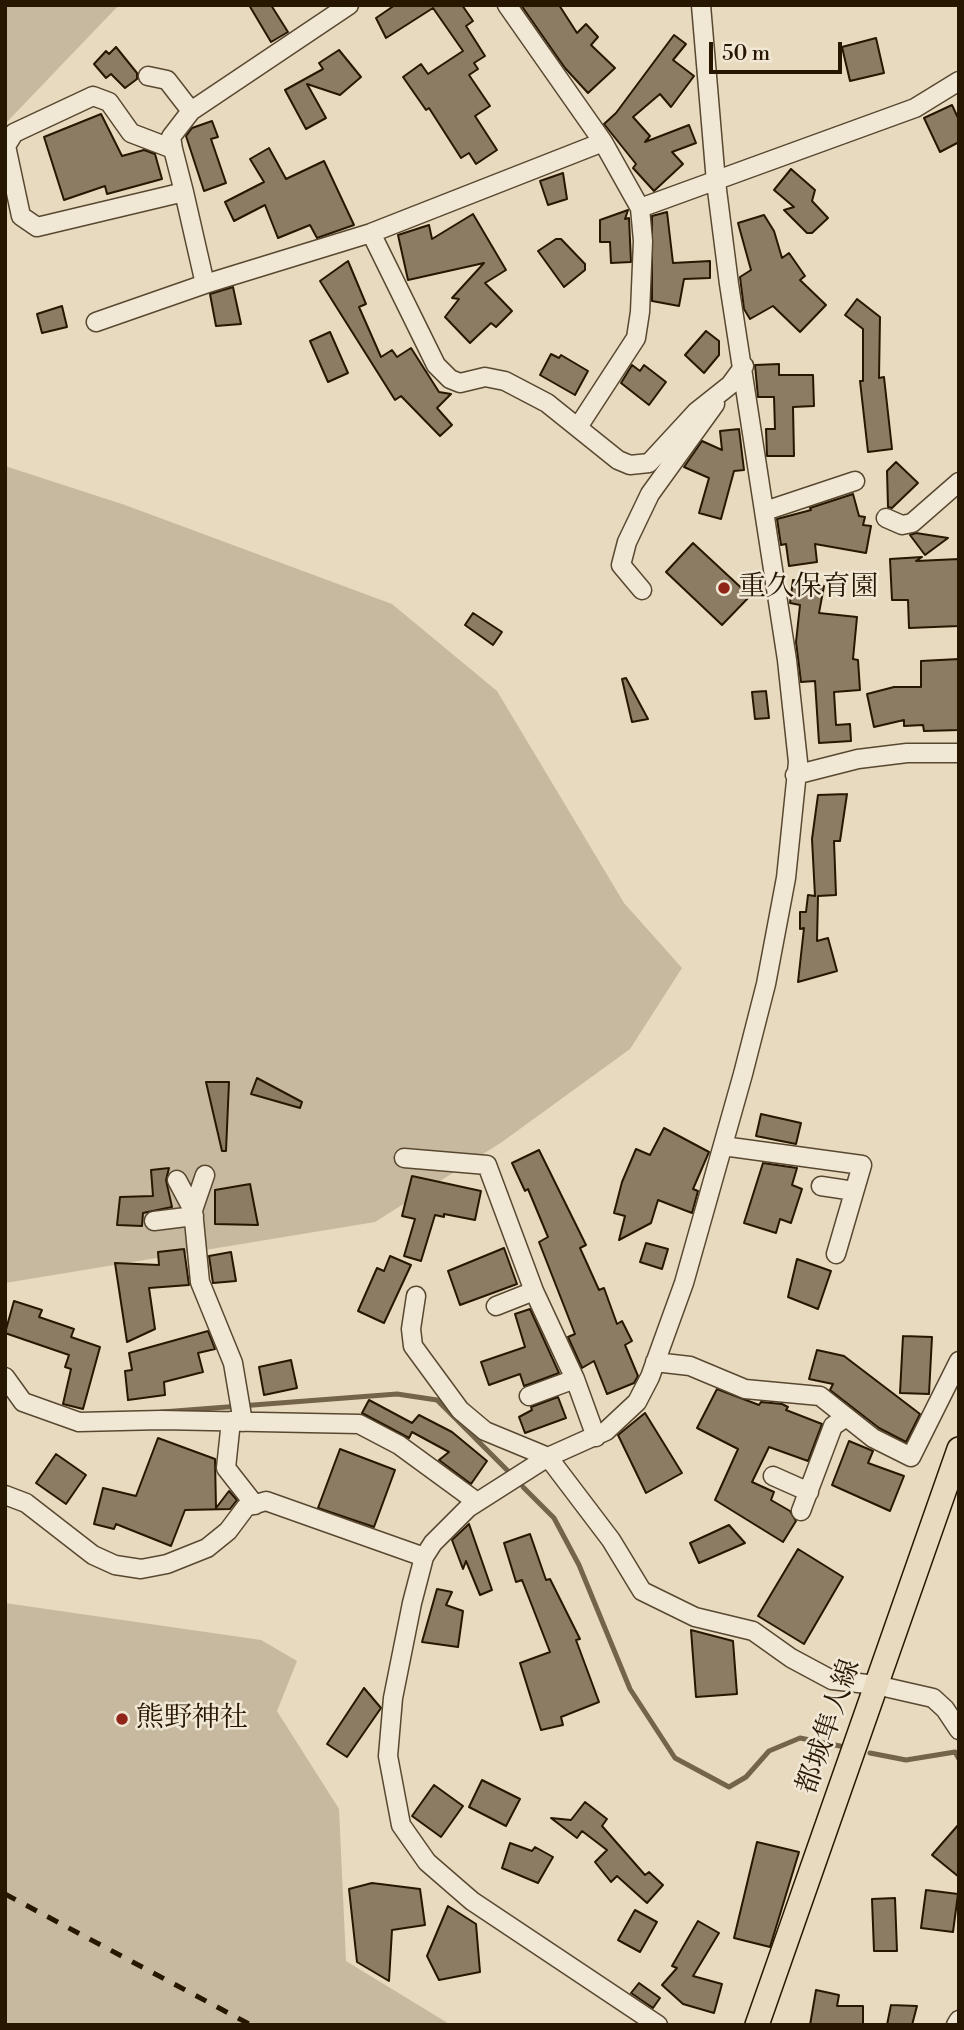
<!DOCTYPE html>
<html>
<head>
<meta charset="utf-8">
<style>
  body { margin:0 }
  #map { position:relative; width:964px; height:2030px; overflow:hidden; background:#e8dabf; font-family:"Libre Bodoni",serif }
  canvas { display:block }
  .frame { position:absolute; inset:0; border:7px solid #281700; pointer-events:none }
  .scale { position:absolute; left:709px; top:42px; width:133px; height:32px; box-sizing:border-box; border:4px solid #281700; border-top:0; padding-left:9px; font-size:21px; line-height:24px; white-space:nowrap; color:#281700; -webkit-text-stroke:5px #f0e7d5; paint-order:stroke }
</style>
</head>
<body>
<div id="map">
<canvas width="964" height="2030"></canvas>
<div class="frame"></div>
<div class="scale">50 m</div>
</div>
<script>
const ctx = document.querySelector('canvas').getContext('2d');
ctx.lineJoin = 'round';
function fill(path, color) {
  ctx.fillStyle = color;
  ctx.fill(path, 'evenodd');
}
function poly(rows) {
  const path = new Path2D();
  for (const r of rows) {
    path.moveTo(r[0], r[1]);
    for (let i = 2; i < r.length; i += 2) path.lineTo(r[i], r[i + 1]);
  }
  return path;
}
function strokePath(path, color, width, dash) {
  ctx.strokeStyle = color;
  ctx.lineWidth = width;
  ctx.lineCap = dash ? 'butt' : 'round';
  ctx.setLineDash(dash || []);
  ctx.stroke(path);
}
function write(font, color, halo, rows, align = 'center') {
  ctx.font = font + ' "Libre Bodoni","Noto Serif JP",serif';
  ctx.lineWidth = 5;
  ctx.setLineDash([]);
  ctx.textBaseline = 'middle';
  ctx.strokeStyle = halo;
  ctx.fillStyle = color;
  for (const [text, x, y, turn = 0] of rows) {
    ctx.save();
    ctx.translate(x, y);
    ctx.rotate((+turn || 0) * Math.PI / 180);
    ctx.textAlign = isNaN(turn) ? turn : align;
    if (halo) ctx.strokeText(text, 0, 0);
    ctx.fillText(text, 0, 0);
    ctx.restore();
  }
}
fill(poly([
  [5,5,119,5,5,124],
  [5,466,125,505,392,604,497,691,624,903,682,968,630,1049,502,1142,375,1222,5,1283],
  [5,1603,261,1640,297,1661,277,1711,339,1809,346,1961,451,2025,5,2025]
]), '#c7b99f');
strokePath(poly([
  [162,1412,397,1394,437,1400,509,1472],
  [523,1487,554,1518,579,1565,630,1689,675,1758,729,1787,746,1777,769,1751,800,1738,840,1746],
  [870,1753,906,1760,955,1752,959,1759]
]), '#74644c', 5);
const building = poly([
  [249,5,271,5,288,32,271,42,249,5],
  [395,5,462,5,473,21,466,26,485,56,474,63,478,69,469,75,490,106,475,116,497,150,476,164,469,153,461,158,429,108,426,110,403,77,421,64,428,74,463,51,433,8,386,38,376,18,395,5],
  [521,5,559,5,577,33,586,24,598,37,591,45,615,68,588,93,565,68,521,5],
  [674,35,686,44,673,60,694,76,671,107,660,94,633,117,650,136,645,142,689,125,696,143,672,152,683,164,654,191,633,168,636,164,604,124,616,113,674,35],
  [876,38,884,73,850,81,842,47,876,38],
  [116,47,137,73,137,79,125,88,111,74,106,78,94,64,106,51,109,54,116,47],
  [339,50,361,77,340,95,307,84,326,118,306,129,285,90,323,69,319,63,339,50],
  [952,105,959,120,959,142,940,152,924,118,952,105],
  [101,114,122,156,144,150,155,154,162,179,107,194,105,186,64,200,44,137,101,114],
  [212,121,218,137,211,139,226,183,204,191,186,136,192,128,212,121],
  [269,148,286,179,324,161,354,225,317,238,310,225,278,238,265,205,234,221,225,202,264,182,250,159,269,148],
  [791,169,815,190,812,201,828,218,812,233,807,233,784,210,794,207,774,190,791,169],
  [563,173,567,199,548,205,540,181,563,173],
  [628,210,625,219,629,218,631,262,611,263,610,242,600,242,600,220,628,210],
  [667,212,673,263,710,261,710,278,684,279,679,306,652,301,652,216,667,212],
  [473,214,506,270,485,283,512,311,496,327,491,323,470,343,445,317,459,299,452,298,484,263,408,280,398,235,429,225,432,239,473,214],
  [764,215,774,231,782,258,789,253,805,276,800,280,826,305,800,332,773,306,750,319,744,309,740,277,751,270,738,223,764,215],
  [556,239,561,239,585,264,585,270,564,287,538,251,556,239],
  [348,261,366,304,359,307,381,357,392,350,397,357,411,348,439,392,451,394,437,408,452,425,440,436,401,396,395,400,320,281,348,261],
  [233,287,241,324,216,326,210,294,233,287],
  [857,299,880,317,879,378,884,377,892,449,868,452,860,381,863,381,863,329,845,315,857,299],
  [62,306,67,327,42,333,37,314,62,306],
  [706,331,719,341,719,355,704,373,685,355,706,331],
  [330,332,348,373,328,382,310,341,330,332],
  [551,354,559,358,561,355,588,371,575,395,540,375,551,354],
  [779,364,779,375,813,375,814,406,793,407,794,456,767,456,766,429,775,429,774,397,758,397,755,365,779,364],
  [632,365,640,371,644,365,666,382,649,405,621,383,632,365],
  [739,429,744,470,734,471,721,519,699,513,709,478,684,467,702,441,722,450,720,431,739,429],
  [896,462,918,483,892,508,888,507,887,471,896,462],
  [853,494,859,516,865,517,863,525,871,526,866,553,815,544,817,562,789,566,786,544,781,545,777,519,811,510,810,508,853,494],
  [916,533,948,538,925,555,910,535,916,533],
  [693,543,750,596,722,625,666,572,693,543],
  [922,557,916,561,959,559,959,626,909,628,908,600,892,600,890,559,922,557],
  [793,580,824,586,819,613,857,617,853,659,858,660,860,690,834,692,836,725,850,724,851,741,819,743,815,681,801,682,796,642,800,605,790,603,793,580],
  [473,613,502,632,493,645,465,625,473,613],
  [959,659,959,730,924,731,923,725,904,726,904,720,874,727,867,694,894,687,921,687,921,661,959,659],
  [626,678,648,719,632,722,622,679,626,678],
  [766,691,769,718,755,719,752,692,766,691],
  [847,794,840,841,834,841,836,895,818,896,817,941,828,938,837,971,798,982,804,928,800,929,800,912,806,912,808,895,815,896,812,839,818,795,847,794],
  [257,1078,302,1102,300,1108,251,1094,257,1078],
  [206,1082,229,1082,226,1151,222,1151,206,1082],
  [761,1114,801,1123,796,1144,756,1136,761,1114],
  [664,1128,709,1152,693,1189,698,1191,692,1213,658,1200,651,1223,619,1240,625,1216,614,1213,622,1182,636,1149,650,1155,664,1128],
  [539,1150,586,1245,580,1248,599,1290,604,1288,617,1324,622,1321,632,1341,625,1345,638,1376,634,1383,607,1394,594,1361,582,1368,568,1337,575,1334,539,1242,548,1237,528,1189,525,1191,512,1163,539,1150],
  [763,1163,797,1168,792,1185,802,1189,791,1223,780,1219,776,1233,744,1223,763,1163],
  [169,1168,166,1180,172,1207,143,1213,142,1226,117,1225,120,1197,153,1196,151,1170,169,1168],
  [412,1176,481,1191,475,1220,444,1214,444,1217,435,1215,421,1261,404,1256,415,1219,402,1216,412,1176],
  [250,1184,258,1225,215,1224,215,1190,250,1184],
  [646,1243,668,1249,662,1269,640,1262,646,1243],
  [504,1248,517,1284,460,1305,448,1271,504,1248],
  [184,1249,189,1285,149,1288,155,1329,127,1342,115,1263,159,1265,158,1252,184,1249],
  [231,1252,236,1281,213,1283,209,1256,231,1252],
  [390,1256,411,1265,384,1323,358,1311,377,1268,384,1271,390,1256],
  [797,1259,831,1271,818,1309,788,1297,797,1259],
  [14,1301,42,1310,39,1317,74,1329,71,1337,100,1347,83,1409,63,1404,71,1369,65,1367,69,1355,5,1333,14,1301],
  [530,1309,559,1373,524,1386,520,1374,489,1385,481,1362,525,1347,515,1314,530,1309],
  [208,1331,215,1349,198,1353,203,1372,164,1382,165,1395,128,1400,125,1371,132,1370,129,1353,208,1331],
  [903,1336,932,1337,929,1394,900,1393,903,1336],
  [817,1350,844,1356,920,1414,906,1442,879,1428,830,1390,833,1384,809,1379,817,1350],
  [291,1360,297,1388,264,1395,259,1367,291,1360],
  [717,1389,759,1405,761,1402,782,1404,788,1407,786,1410,822,1424,808,1461,769,1447,752,1482,774,1492,771,1500,790,1511,796,1521,783,1542,715,1500,738,1449,697,1428,717,1389],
  [558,1397,566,1418,525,1433,519,1417,532,1410,531,1407,558,1397],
  [369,1400,412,1423,419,1415,452,1432,487,1461,471,1484,439,1460,449,1452,412,1432,409,1438,362,1413,369,1400],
  [645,1413,682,1473,646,1493,618,1435,645,1413],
  [158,1438,215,1459,216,1508,229,1491,237,1500,230,1509,185,1510,171,1546,116,1524,114,1529,94,1524,103,1488,136,1496,158,1438],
  [849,1441,873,1451,868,1463,904,1476,890,1511,832,1485,849,1441],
  [340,1449,395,1470,374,1527,318,1508,340,1449],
  [56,1454,86,1475,66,1504,36,1483,56,1454],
  [469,1524,492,1590,480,1595,466,1561,463,1569,452,1540,469,1524],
  [729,1525,745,1543,699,1563,690,1543,729,1525],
  [530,1534,546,1580,550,1579,580,1639,576,1640,599,1702,561,1717,563,1725,541,1730,520,1663,550,1652,522,1580,516,1582,504,1543,530,1534],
  [798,1549,843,1577,804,1644,758,1616,798,1549],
  [437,1589,452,1592,446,1605,463,1611,458,1647,422,1642,437,1589],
  [691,1630,733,1641,737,1694,696,1697,691,1630],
  [364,1688,381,1708,347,1757,327,1744,364,1688],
  [482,1780,520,1799,506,1826,469,1807,482,1780],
  [434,1785,463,1806,441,1837,412,1816,434,1785],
  [585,1802,607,1819,602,1826,645,1875,649,1872,663,1885,647,1903,617,1876,611,1882,595,1862,607,1850,582,1831,577,1838,551,1818,571,1820,585,1802],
  [959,1824,959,1877,932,1855,959,1824],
  [757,1842,799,1852,770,1947,734,1938,757,1842],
  [510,1843,532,1851,535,1847,553,1857,538,1883,502,1868,510,1843],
  [372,1883,420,1889,425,1925,392,1930,389,1981,357,1962,349,1889,372,1883],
  [926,1890,958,1894,953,1932,921,1928,926,1890],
  [895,1898,897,1951,874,1951,872,1899,895,1898],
  [448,1906,476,1924,480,1972,439,1980,427,1956,448,1906],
  [635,1910,657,1922,640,1952,618,1940,635,1910],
  [698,1921,719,1933,693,1976,722,1984,714,2013,683,2004,662,1985,677,1968,672,1966,698,1921],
  [639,1983,660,1998,653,2008,631,1993,639,1983],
  [816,1990,839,1995,837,2006,863,2006,863,2024,810,2025,816,1990],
  [891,2005,917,2006,912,2025,887,2025,891,2005]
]);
fill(building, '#8c7c63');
strokePath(building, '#281700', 2);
const minor = poly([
  [507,5,603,142,640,208,915,108,959,81],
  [148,76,167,80,191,111],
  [173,149,184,192],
  [371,233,436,365,450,379,460,383,485,377,505,381,547,403,618,460,630,465,649,463,696,412,730,385,744,366],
  [205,284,184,192,37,227,21,216,6,146,14,133,93,96,109,102,131,133,173,149,171,137,191,111,349,5],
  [96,322,205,284,371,233,603,142],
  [578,427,636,338,640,312,643,241,640,208],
  [765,511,855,481],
  [886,518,902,525,912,523,959,482],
  [642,590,621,565,627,542,650,494,715,404],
  [795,775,858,759,907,753,959,753],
  [723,1146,862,1165,836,1254],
  [404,1158,487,1165,534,1291,575,1379,596,1437],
  [205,1175,193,1210,200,1282,233,1363,243,1422],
  [177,1180,193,1210],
  [821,1186,854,1191],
  [154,1221,194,1216],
  [416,1296,411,1329,413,1346,460,1410,485,1431,548,1457,611,1540,642,1591,695,1617,753,1631,791,1658,832,1680,876,1685,933,1698,945,1709,959,1730],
  [496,1306,534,1291],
  [655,1362,690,1366,745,1389,820,1396,873,1438,911,1457,959,1361],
  [5,1377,23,1402,79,1422,161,1420,359,1424,399,1445,477,1502],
  [529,1396,575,1379],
  [231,1421,226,1468,255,1505],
  [773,1476,809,1492],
  [5,1495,26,1503,93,1555,115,1565,141,1569,167,1564,207,1548,228,1531,246,1507,266,1501,424,1557],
  [801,1511,833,1426,846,1417],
  [658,2025,472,1901,427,1862,401,1825,388,1756,393,1698,412,1603,424,1557,433,1543,468,1508,548,1457,606,1431,637,1402,650,1377,684,1283,743,1074,766,984,786,878,798,762,787,660,729,284,716,182,701,5],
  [956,2025,959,2020]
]);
const major = poly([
  [757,2025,959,1449]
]);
strokePath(minor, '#584830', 21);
strokePath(major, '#281700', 26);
strokePath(minor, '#f0e7d5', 18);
strokePath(major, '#e8dabf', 23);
strokePath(poly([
  [5,1894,251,2025]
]), '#281700', 5, [12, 12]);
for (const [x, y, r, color] of [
  [724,588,7,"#8f2418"],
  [122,1719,7,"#8f2418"]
]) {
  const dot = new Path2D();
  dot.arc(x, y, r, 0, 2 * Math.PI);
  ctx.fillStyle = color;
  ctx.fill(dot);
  strokePath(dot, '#f0e7d5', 2.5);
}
write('28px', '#281700', '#f0e7d5', [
  ["重久保育園",738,588],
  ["熊野神社",136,1719]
], 'left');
write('28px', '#281700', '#f0e7d5', [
  ["都城隼人線",830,1727,-71]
]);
</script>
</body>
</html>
